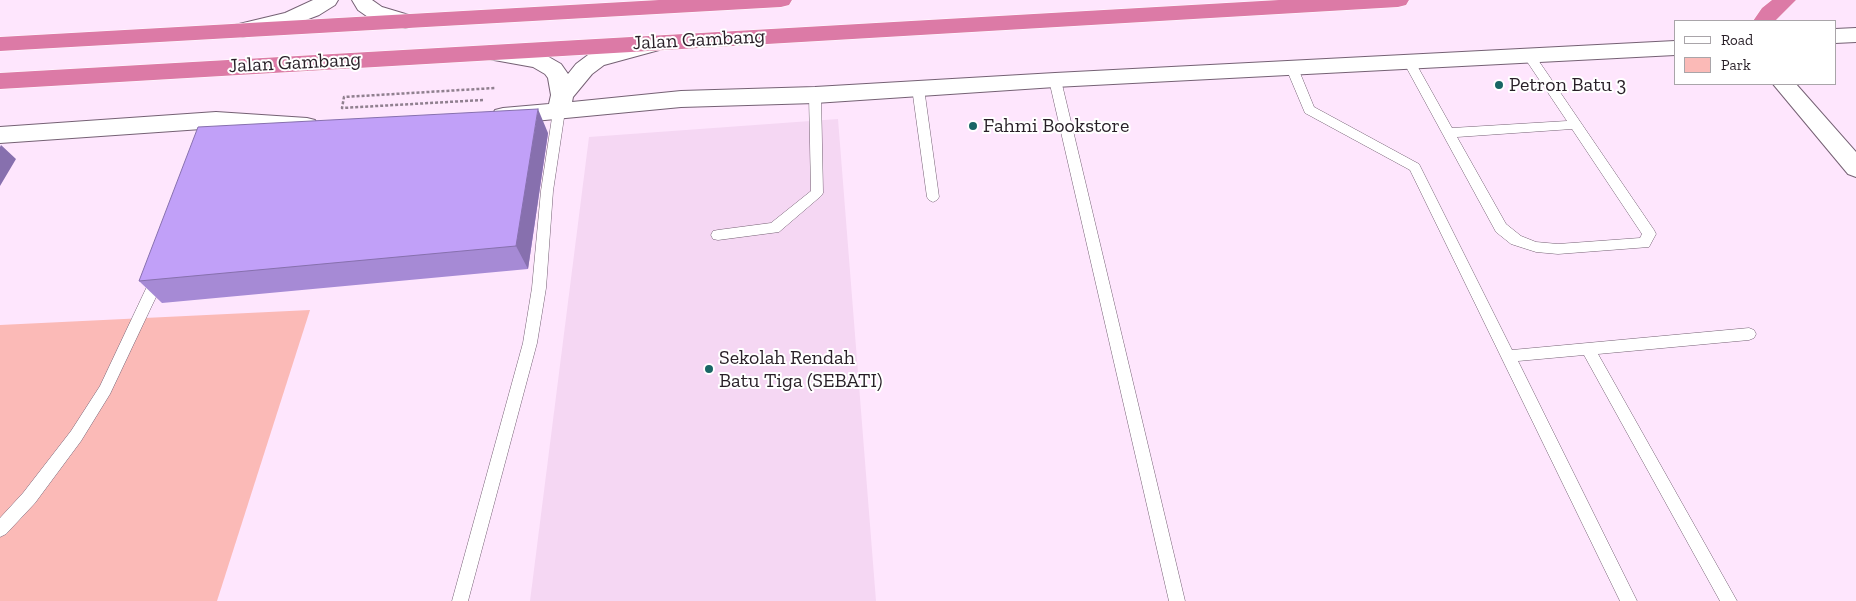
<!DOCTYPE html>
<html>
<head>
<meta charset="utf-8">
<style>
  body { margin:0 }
  #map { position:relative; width:1856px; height:601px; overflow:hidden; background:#fee6fd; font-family:"Zilla Slab",serif }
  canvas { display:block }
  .legend { position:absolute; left:1674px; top:20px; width:162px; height:65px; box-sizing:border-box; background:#fff; border:1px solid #a9a5a9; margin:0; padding:6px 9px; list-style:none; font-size:15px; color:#281f27 }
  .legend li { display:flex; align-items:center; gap:10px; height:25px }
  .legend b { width:25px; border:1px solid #a9a5a9 }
</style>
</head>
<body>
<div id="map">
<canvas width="1856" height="601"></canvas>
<ul class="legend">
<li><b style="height:6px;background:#fff"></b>Road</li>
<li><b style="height:14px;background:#fbbab7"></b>Park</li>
</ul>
</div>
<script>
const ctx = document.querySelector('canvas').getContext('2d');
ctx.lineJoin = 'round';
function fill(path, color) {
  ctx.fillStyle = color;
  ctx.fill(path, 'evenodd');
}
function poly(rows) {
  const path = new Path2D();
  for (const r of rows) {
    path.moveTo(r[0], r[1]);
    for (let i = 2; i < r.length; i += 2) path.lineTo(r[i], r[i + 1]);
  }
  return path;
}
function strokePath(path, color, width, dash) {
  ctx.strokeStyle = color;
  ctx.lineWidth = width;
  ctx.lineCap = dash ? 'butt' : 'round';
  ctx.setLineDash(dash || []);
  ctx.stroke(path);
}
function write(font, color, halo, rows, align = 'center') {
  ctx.font = font + ' "Zilla Slab",serif';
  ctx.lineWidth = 4;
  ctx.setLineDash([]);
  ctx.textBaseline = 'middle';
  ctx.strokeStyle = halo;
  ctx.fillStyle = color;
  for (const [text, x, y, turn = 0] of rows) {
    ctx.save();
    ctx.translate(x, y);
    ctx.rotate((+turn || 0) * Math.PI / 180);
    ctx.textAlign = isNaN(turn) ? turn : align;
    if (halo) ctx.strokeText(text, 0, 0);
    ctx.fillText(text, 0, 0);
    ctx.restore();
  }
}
fill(poly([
  [838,119,876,601,530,601,589,137]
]), '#f5d7f3');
fill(poly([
  [310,310,217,601,0,601,0,325]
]), '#fbbab7');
const service = poly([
  [1530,53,1534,54,1654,230,1656,234,1649,247,1558,254,1536,252,1511,244,1496,232,1404,63,1406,60,1414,60,1452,128,1567,121,1524,57,1530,53],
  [1572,129,1642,234,1640,238,1558,244,1536,242,1521,236,1506,224,1457,137,1572,129],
  [1292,64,1298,68,1314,107,1419,164,1512,350,1749,328,1754,330,1756,334,1754,338,1749,340,1598,354,1737,601,1720,601,1584,355,1518,361,1637,601,1620,601,1410,170,1305,113,1286,68,1292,64],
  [1055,76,1061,80,1185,601,1169,601,1049,80,1055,76],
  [918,84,924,88,939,197,937,200,933,202,929,200,927,197,912,88,918,84],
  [815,91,821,95,823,193,821,196,779,232,718,240,713,239,711,235,713,231,718,230,771,223,811,191,809,95,815,91],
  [559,107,565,111,553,191,546,288,537,343,468,601,452,601,523,343,532,288,541,191,553,111,559,107],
  [158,273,163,274,165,278,110,394,81,441,35,503,6,534,0,537,0,518,23,493,71,431,100,386,151,278,153,274,158,273]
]);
const minor = poly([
  [313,0,338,0,335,5,319,15,298,23,242,37,235,35,231,30,235,25,285,13,313,0],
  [352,0,372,0,382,7,412,16,415,21,412,26,405,28,368,17,358,10,352,0],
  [1856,28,1856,42,1835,43,1835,29,1856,28],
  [651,38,659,40,662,45,659,50,604,65,592,74,573,97,572,102,681,91,815,87,1055,73,1675,41,1675,55,1055,87,815,103,681,107,503,124,495,122,492,116,495,110,503,108,549,104,551,95,548,78,545,74,533,67,483,58,480,53,483,48,491,46,547,56,561,64,568,74,576,64,588,55,616,46,651,38],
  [1773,84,1796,84,1856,152,1856,177,1848,174,1773,84],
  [216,112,307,118,315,120,318,126,315,132,307,134,216,128,0,143,0,127,216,112]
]);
const trunk = poly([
  [659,0,792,0,789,5,781,7,0,51,0,37,659,0],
  [1279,0,1409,0,1406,5,1398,7,0,89,0,73,1279,0],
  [1772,0,1796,0,1775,21,1753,21,1762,8,1772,0]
]);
strokePath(service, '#756174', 1);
strokePath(minor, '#756174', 2);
strokePath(trunk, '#fff', 1);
strokePath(poly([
  [483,100,342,108,344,97,495,88]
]), '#90808f', 2.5, [3, 2]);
fill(service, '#fff');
fill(minor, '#fff');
fill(trunk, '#dc7aa6');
fill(poly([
  [548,133,528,269,162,303,139,281]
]), '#a68ad5');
fill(poly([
  [538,109,548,133,528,269,516,246],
  [1,145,16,159,0,186,0,147]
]), '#8770ae');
const building = poly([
  [538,109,516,246,139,281,198,127,538,109]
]);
fill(building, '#c1a0f8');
strokePath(building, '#8770ae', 1);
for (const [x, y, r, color] of [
  [1499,85,5,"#186665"],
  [973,126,5,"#186665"],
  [709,369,5,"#186665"]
]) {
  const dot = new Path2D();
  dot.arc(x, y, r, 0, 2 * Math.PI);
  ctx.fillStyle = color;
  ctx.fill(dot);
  strokePath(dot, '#fff', 2);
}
write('20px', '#281f27', '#fff', [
  ["Jalan Gambang",699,40,-3],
  ["Jalan Gambang",295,63,-3]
]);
write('20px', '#281f27', '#fff', [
  ["Petron Batu 3",1509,85],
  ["Fahmi Bookstore",983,126],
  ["Sekolah Rendah",719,358],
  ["Batu Tiga (SEBATI)",719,381]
], 'left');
</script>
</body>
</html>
